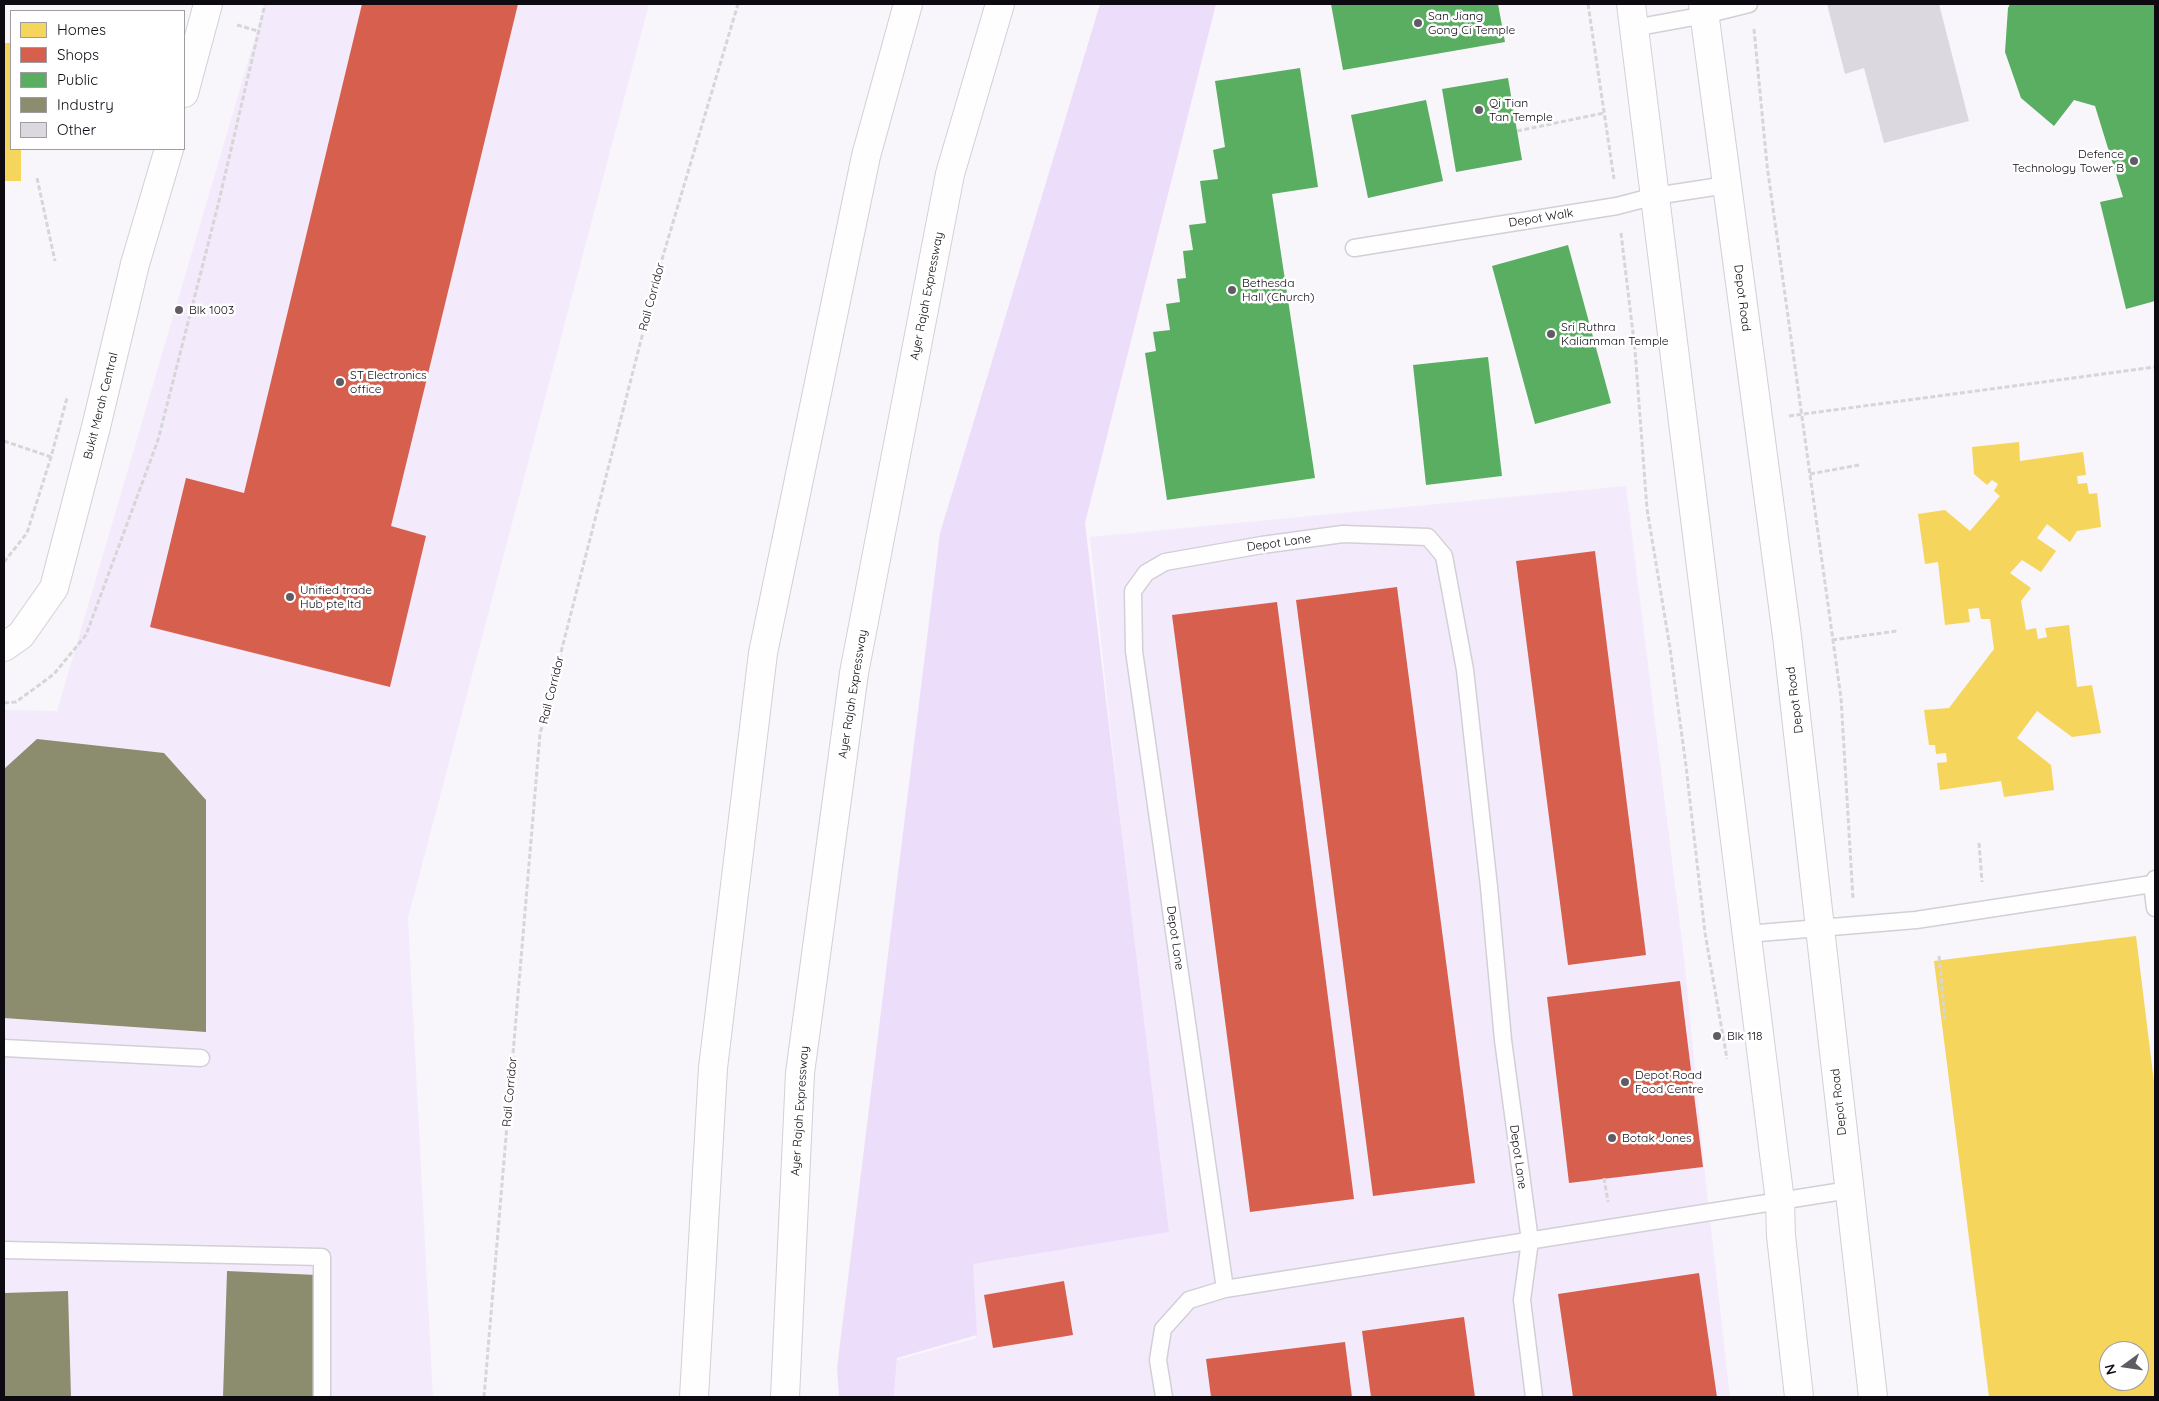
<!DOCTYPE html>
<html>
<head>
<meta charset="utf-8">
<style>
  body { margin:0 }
  #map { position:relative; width:2159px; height:1401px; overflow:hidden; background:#f8f5fb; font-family:Quicksand,sans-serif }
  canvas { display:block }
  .frame { position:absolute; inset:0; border:5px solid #0e0a12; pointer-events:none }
  .legend { position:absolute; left:10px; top:10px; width:175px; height:140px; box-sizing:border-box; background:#fff; border:1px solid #9f9da0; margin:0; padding:6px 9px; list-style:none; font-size:15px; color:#0e0a12 }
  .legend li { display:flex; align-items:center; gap:10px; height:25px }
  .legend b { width:25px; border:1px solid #9f9da0 }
  .north { position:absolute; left:2099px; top:1341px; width:50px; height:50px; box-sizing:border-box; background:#fff; border:1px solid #9f9da0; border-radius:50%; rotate:256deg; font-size:14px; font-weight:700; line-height:20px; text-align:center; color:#0e0a12 }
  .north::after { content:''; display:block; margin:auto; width:18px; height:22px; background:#605c64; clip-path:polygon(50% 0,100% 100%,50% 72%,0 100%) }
</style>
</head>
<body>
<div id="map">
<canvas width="2159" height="1401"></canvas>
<div class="frame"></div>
<ul class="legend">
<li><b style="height:14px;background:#f6d55c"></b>Homes</li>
<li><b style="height:14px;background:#d6604d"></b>Shops</li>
<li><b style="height:14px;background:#5aae61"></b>Public</li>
<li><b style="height:14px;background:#8c8c6e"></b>Industry</li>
<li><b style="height:14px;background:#dbd8e0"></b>Other</li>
</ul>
<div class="north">N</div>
</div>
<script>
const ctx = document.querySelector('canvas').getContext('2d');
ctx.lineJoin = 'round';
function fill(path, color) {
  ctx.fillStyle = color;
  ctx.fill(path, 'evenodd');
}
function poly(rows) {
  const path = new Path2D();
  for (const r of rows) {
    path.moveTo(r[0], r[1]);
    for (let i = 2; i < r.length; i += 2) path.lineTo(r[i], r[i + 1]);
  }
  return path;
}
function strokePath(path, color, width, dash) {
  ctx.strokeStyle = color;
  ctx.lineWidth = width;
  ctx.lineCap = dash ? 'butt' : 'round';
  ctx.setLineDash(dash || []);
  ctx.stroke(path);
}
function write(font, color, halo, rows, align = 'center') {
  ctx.font = font + ' Quicksand,sans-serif';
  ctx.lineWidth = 5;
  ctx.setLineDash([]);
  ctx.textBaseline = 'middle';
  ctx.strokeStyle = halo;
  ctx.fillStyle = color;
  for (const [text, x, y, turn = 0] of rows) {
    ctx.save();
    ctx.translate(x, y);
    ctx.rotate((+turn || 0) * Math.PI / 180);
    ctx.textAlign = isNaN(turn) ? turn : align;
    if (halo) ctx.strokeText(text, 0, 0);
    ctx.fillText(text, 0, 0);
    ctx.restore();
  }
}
fill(poly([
  [265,4,649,4,408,918,433,1397,4,1397,4,710,57,711],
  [1626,486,1685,966,1706,1184,1730,1397,894,1397,897,1360,976,1338,972,1264,1164,1231,1090,537]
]), '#f3ebfc');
fill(poly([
  [1100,4,1216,4,1085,523,1169,1232,973,1264,977,1335,897,1358,894,1397,839,1397,837,1368,940,533]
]), '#ecdefb');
fill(poly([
  [4,43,11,43,11,149,21,149,21,181,4,181],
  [2019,442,2020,461,2083,452,2086,475,2077,476,2078,484,2087,483,2089,494,2097,493,2101,527,2077,531,2070,542,2047,524,2037,538,2056,551,2041,572,2022,560,2010,573,2031,588,2021,601,2026,630,2036,628,2038,639,2047,637,2045,628,2069,625,2077,687,2092,685,2101,733,2072,737,2037,711,2017,738,2051,765,2054,790,2004,797,2001,781,1940,790,1937,763,1947,762,1946,753,1936,754,1935,745,1929,745,1924,710,1949,708,1994,649,1990,619,1981,619,1979,608,1968,609,1970,622,1945,625,1938,562,1925,564,1918,514,1945,510,1970,531,2000,496,1994,491,1998,484,1992,480,1987,485,1974,474,1972,447],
  [2136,936,2155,1090,2155,1397,1989,1397,1934,961],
  [2109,1351,2139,1351,2139,1381,2109,1381]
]), '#f6d55c');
fill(poly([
  [362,4,518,4,391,526,426,536,390,687,150,627,186,478,244,493],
  [1595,551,1646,955,1568,965,1516,561],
  [1397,587,1475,1183,1373,1196,1296,600],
  [1277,602,1354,1199,1250,1212,1172,615],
  [1680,981,1703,1167,1569,1183,1547,997],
  [1699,1273,1717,1397,1573,1397,1558,1294],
  [1064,1281,1073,1335,993,1348,984,1295],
  [1464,1317,1475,1397,1371,1397,1362,1331],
  [1345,1342,1352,1397,1211,1397,1206,1359]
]), '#d6604d');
fill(poly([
  [1331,4,1498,4,1505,42,1343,70],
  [2010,4,2155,4,2155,301,2126,309,2100,202,2123,197,2095,106,2074,100,2054,126,2021,98,2005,52,2008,8],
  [1300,68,1318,187,1272,194,1315,478,1167,500,1145,353,1156,351,1153,332,1170,330,1166,304,1180,302,1177,279,1186,278,1183,251,1193,250,1189,225,1206,223,1200,181,1218,179,1213,150,1225,147,1215,81],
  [1508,78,1522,160,1456,172,1442,89],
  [1426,100,1443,181,1368,198,1351,115],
  [1568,245,1611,403,1535,424,1492,266],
  [1488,357,1502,476,1426,485,1413,365]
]), '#5aae61');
fill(poly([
  [37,739,164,753,206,800,206,1032,4,1018,4,769],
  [227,1271,317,1275,314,1397,223,1397],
  [68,1291,71,1397,4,1397,4,1293]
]), '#8c8c6e');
fill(poly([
  [1827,4,1939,4,1969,121,1884,143,1864,68,1845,74]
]), '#dbd8e0');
const lane = poly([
  [1634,28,1705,15,1749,4],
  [1354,248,1617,206,1655,196,1727,185],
  [2155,879,2152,884,2155,908],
  [1747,934,1916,920,2152,884],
  [4,1048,201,1058],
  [4,1250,322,1257,322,1397],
  [1225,1289,1134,651,1133,591,1146,573,1165,562,1262,545,1343,534,1428,537,1444,556,1465,670,1489,887,1503,1040,1530,1241,1522,1300,1534,1397],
  [1164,1397,1158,1360,1163,1329,1189,1300,1225,1289,1849,1190]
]);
const street = poly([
  [1631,4,1774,1154,1780,1201,1781,1236,1799,1397],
  [1703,4,1787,636,1873,1397],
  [184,93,208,4],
  [4,647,21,635,54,588,96,427,135,264,169,149]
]);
const highway = poly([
  [694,1397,713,1068,763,653,866,156,908,4],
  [785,1397,800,1073,854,673,950,174,1000,4]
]);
strokePath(lane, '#d3cfd6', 19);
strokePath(street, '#d3cfd6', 30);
strokePath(highway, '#d3cfd6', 30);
strokePath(poly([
  [1588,4,1614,179],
  [237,25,258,31],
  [1754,29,1767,165,1841,698,1853,899],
  [1517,131,1604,113],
  [37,178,55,261],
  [1621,233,1635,350,1647,509,1670,648,1686,766,1705,933,1727,1059],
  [1789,416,2155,367],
  [4,441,51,457],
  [1810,474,1859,465],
  [4,562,27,533,51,457,67,398],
  [1832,640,1897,631],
  [4,703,16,702,54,674,86,635,158,440,218,205,265,4],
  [1979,843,1982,882],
  [1939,956,1945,1020],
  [1604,1178,1608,1202],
  [484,1397,540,734,660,266,738,4]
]), '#d6d6d7', 3, [5, 2.5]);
strokePath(lane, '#fefefe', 16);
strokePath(street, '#fefefe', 28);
strokePath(highway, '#fefefe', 28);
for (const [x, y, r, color] of [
  [1418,23,5,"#605c64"],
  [1479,110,5,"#605c64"],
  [2134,161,5,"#605c64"],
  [1232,290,5,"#605c64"],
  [179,310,5,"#605c64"],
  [1551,334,5,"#605c64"],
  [340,382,5,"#605c64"],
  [290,597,5,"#605c64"],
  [1717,1036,5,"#605c64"],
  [1625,1082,5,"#605c64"],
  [1612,1138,5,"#605c64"]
]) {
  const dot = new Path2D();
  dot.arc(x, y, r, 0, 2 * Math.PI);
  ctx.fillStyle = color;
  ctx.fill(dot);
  strokePath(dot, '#fff', 2);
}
write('12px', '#0e0a12', '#fff', [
  ["San Jiang",1428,16],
  ["Gong Ci Temple",1428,30],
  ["Qi Tian",1489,103],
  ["Tan Temple",1489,117],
  ["Defence",2124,154,"right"],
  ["Technology Tower B",2124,168,"right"],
  ["Bethesda",1242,283],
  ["Hall (Church)",1242,297],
  ["Blk 1003",189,310],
  ["Sri Ruthra",1561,327],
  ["Kaliamman Temple",1561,341],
  ["ST Electronics",350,375],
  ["office",350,389],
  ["Unified trade",300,590],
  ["Hub pte ltd",300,604],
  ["Blk 118",1727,1036],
  ["Depot Road",1635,1075],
  ["Food Centre",1635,1089],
  ["Botak Jones",1622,1138]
], 'left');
write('12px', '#0e0a12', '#fff', [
  ["Depot Walk",1541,218,-9],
  ["Ayer Rajah Expressway",927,296,-79],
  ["Rail Corridor",652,297,-75],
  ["Depot Road",1742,298,83],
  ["Bukit Merah Central",101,406,-76],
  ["Depot Lane",1279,543,-8],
  ["Rail Corridor",552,690,-76],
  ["Ayer Rajah Expressway",853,694,-81],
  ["Depot Road",1795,700,-97],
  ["Depot Lane",1175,938,82],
  ["Rail Corridor",510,1092,-85],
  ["Depot Road",1839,1102,-96],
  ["Ayer Rajah Expressway",800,1111,-86],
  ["Depot Lane",1518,1157,82]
]);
</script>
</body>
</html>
